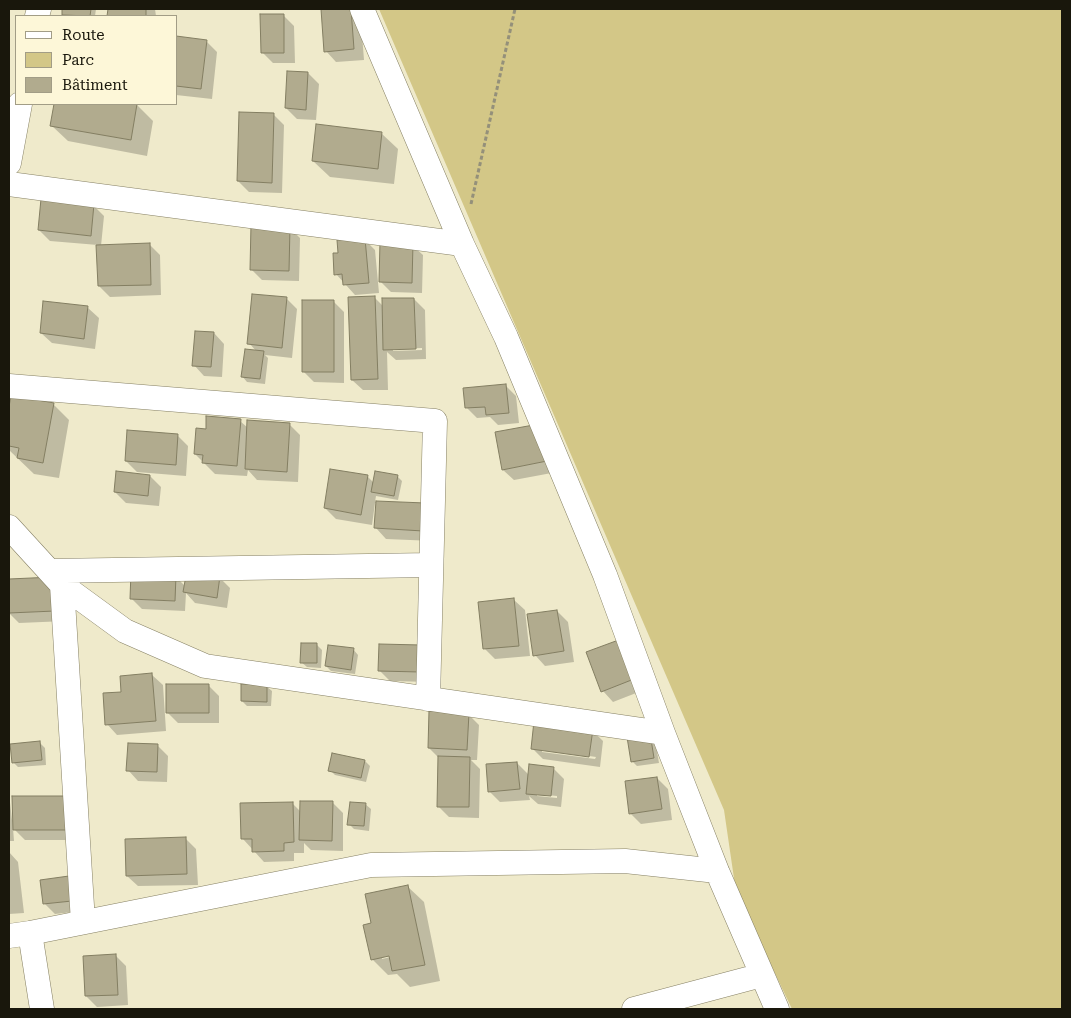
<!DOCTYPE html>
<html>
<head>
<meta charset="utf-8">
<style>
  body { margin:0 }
  #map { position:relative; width:1071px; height:1018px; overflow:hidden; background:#efeacb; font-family:"Roboto Serif",serif }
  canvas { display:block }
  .frame { position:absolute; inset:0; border:10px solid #19170c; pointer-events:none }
  .legend { position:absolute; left:15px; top:15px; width:162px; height:90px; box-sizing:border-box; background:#fdf7d8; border:1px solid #a29d86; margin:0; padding:6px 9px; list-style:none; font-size:15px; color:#19170c }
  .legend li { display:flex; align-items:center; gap:10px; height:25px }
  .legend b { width:25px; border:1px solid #a29d86 }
</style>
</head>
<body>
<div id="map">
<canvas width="1071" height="1018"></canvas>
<div class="frame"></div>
<ul class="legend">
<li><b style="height:6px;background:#fff"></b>Route</li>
<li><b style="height:14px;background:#d3c787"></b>Parc</li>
<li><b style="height:14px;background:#b1ab8e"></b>Bâtiment</li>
</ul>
</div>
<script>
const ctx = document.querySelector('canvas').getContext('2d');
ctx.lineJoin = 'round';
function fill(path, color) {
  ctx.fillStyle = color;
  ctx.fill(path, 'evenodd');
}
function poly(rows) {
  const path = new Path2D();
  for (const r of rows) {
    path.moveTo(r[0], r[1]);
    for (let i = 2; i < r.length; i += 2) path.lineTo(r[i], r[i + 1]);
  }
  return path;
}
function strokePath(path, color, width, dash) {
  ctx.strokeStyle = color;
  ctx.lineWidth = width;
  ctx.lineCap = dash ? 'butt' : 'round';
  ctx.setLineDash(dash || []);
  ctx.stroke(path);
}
fill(poly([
  [379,9,1062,9,1062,1009,792,1009,736,892,724,810]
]), '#d3c787');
fill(poly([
  [64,9,96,9,95,16,65,16,63,15],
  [109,9,155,9,156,16,109,16],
  [322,9,360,9,364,60,336,62,326,51],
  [283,15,294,26,295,63,273,63,262,52],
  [176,38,207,42,217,52,212,99,176,95],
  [308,73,319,84,316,120,297,119,286,108],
  [55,104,129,104,137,105,153,121,147,156,68,141,51,125],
  [273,114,284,125,282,193,249,192,238,181],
  [381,133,398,149,394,184,330,177,313,161],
  [93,205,104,216,101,246,149,244,160,255,161,295,110,297,99,286,98,245,50,241,39,230],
  [289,227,300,238,299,281,262,280,251,269],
  [364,239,375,250,379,293,355,295,336,274,340,254],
  [412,245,423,255,422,293,391,292,380,281],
  [374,297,384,307,414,299,425,310,426,359,396,360,387,352,388,390,363,390,352,380],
  [422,348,422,350,393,351,393,349],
  [286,298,297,309,292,358,265,355,268,358,265,384,247,382,242,376,257,352,249,343],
  [334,302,344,312,344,383,314,382,303,371],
  [88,308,99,318,95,349,52,343,41,333],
  [214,333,224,344,222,377,204,376,194,365],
  [505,385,516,396,519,423,498,425,490,417,477,418,467,408],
  [12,396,53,404,69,420,59,478,34,474,9,450,9,414],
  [240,421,248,428,289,424,300,435,298,482,257,480,248,470,247,476,215,474,195,454],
  [539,425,557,472,514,480,503,470],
  [178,436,188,446,186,476,137,472,126,461],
  [150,476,161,487,159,506,126,503,115,492],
  [367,476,374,483,397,476,402,481,398,500,376,496,375,502,424,505,434,541,386,539,376,528,377,503,375,503,372,525,336,519,325,508],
  [175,576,185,586,219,577,230,588,227,608,195,603,186,593,185,611,142,609,131,598],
  [54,579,66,621,19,623,9,613,9,581],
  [514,600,525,610,530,656,495,659,484,648],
  [557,611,568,622,574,662,545,666,535,655],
  [624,640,649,688,613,702,603,691],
  [317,645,322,650,321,668,307,667,301,662],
  [421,646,431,682,390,681,379,670],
  [353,649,358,655,355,674,331,671,326,666],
  [152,675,163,685,166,731,117,735,107,724,123,693],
  [208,685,219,696,219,723,178,723,167,712],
  [266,686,272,691,271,706,247,706,242,701],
  [468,714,479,725,477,760,471,760,480,769,479,818,449,817,438,806,439,758,429,748],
  [592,730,603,741,600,767,543,759,532,748],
  [542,749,596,757,595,759,542,752],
  [655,740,659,763,637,766,632,761],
  [40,743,45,748,46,765,18,767,13,762],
  [157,745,168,756,167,782,138,781,128,770],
  [365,761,370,766,366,782,335,775,330,770],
  [517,763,529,775,553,768,564,779,561,807,538,804,529,796,530,800,500,802,489,791],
  [537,794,557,796,557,798,537,796],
  [657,778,668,789,672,820,641,824,630,813],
  [14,797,83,840,25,840,13,828,14,841,9,841,9,801,10,802,12,820,14,819],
  [332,802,343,813,343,851,311,850,304,843,304,853,294,853,294,861,264,862,243,839,292,803,301,812],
  [365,804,371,809,369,831,354,829,349,824],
  [185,838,196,849,198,885,138,886,127,876],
  [9,852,18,862,24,913,9,914],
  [69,878,82,911,55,914,44,903],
  [407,886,424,902,440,981,410,987,397,974,388,975,372,959,372,924],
  [395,954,395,956,382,959,382,956],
  [115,955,126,966,128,1005,97,1007,86,996]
]), '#0003');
const building = poly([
  [62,9,91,9,90,16,62,15,62,9],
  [108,9,146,9,146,16,107,16,108,9],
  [321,9,351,9,354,49,324,52,321,9],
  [260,14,284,14,284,53,261,53,260,14],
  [176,36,207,40,201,89,176,86,176,36],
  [287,71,308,72,306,110,285,108,287,71],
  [54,104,137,104,131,140,50,126,54,104],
  [239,112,274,113,272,183,237,181,239,112],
  [316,124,382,132,378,169,312,161,316,124],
  [41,199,94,204,91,236,38,230,41,199],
  [251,225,290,226,289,271,250,270,251,225],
  [365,238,369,283,343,285,342,274,334,275,333,253,338,253,337,240,365,238],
  [380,242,413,243,412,283,379,282,380,242],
  [150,243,151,285,98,286,96,245,150,243],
  [252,294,287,297,282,348,247,344,252,294],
  [375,296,378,379,351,380,348,297,375,296],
  [382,298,414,298,416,349,383,350,382,298],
  [302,300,334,300,334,372,302,372,302,300],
  [43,301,88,306,84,339,40,333,43,301],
  [195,331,214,332,211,367,192,366,195,331],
  [245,349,264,351,260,379,241,377,245,349],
  [506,384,509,413,486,415,485,407,465,408,463,388,506,384],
  [11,395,54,403,43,463,17,458,19,448,9,446,9,407,11,395],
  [206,416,241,419,237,466,202,463,203,455,194,454,196,428,206,429,206,416],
  [247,420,290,423,287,472,245,469,247,420],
  [539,424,547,461,502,470,495,432,539,424],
  [127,430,178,434,176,465,125,461,127,430],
  [330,469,368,475,361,515,324,508,330,469],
  [116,471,150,475,148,496,114,492,116,471],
  [375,471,398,475,394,496,371,492,375,471],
  [376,501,425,503,423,531,374,528,376,501],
  [187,570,220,576,217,598,183,592,187,570],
  [131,572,176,575,175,601,130,599,131,572],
  [54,577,55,611,9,613,9,579,54,577],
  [514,598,519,646,483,649,478,602,514,598],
  [557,610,564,651,533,656,527,614,557,610],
  [624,638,639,677,601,692,586,652,624,638],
  [301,643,317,643,317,663,300,663,301,643],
  [379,644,421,645,420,672,378,671,379,644],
  [328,645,354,648,351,670,325,666,328,645],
  [152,673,156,721,105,725,103,693,121,692,120,676,152,673],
  [166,684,209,684,209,713,166,713,166,684],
  [241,684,267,685,267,702,241,701,241,684],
  [429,711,469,713,467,750,428,748,429,711],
  [534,721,593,729,589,757,531,749,534,721],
  [650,733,654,758,631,762,627,737,650,733],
  [40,741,42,760,12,763,10,744,40,741],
  [128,743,158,744,157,772,126,771,128,743],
  [332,753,365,760,361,778,328,771,332,753],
  [438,756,470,757,469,807,437,807,438,756],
  [517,762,520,789,488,792,486,764,517,762],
  [529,764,554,767,551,796,526,794,529,764],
  [657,777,662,809,629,814,625,781,657,777],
  [12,796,73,796,73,830,13,830,12,796],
  [300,801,333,801,332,841,299,840,300,801],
  [293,802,294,842,284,843,284,851,252,852,252,839,241,839,240,803,293,802],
  [350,802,366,803,364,826,347,825,350,802],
  [186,837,187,874,126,876,125,839,186,837],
  [69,876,72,901,43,904,40,880,69,876],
  [408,885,425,965,392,971,389,956,371,960,363,925,371,923,365,894,408,885],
  [116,954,118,995,85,996,83,956,116,954]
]);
fill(building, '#b1ab8e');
strokePath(building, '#837e62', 1);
const minor = poly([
  [362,9,462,244,506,337,605,575,663,733,717,871,777,1009],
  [37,16,39,9],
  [9,163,20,104],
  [9,184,462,244],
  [9,386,435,421,428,699],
  [9,527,62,585,125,631,205,666,663,733],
  [50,571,431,565],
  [62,585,83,922],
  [30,933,42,1009],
  [9,936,30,933,371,865,625,861,717,871],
  [634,1009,762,975]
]);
strokePath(minor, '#868064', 25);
strokePath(poly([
  [471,204,515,9]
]), '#94907a', 3, [4, 2.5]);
strokePath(minor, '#fff', 24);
</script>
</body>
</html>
